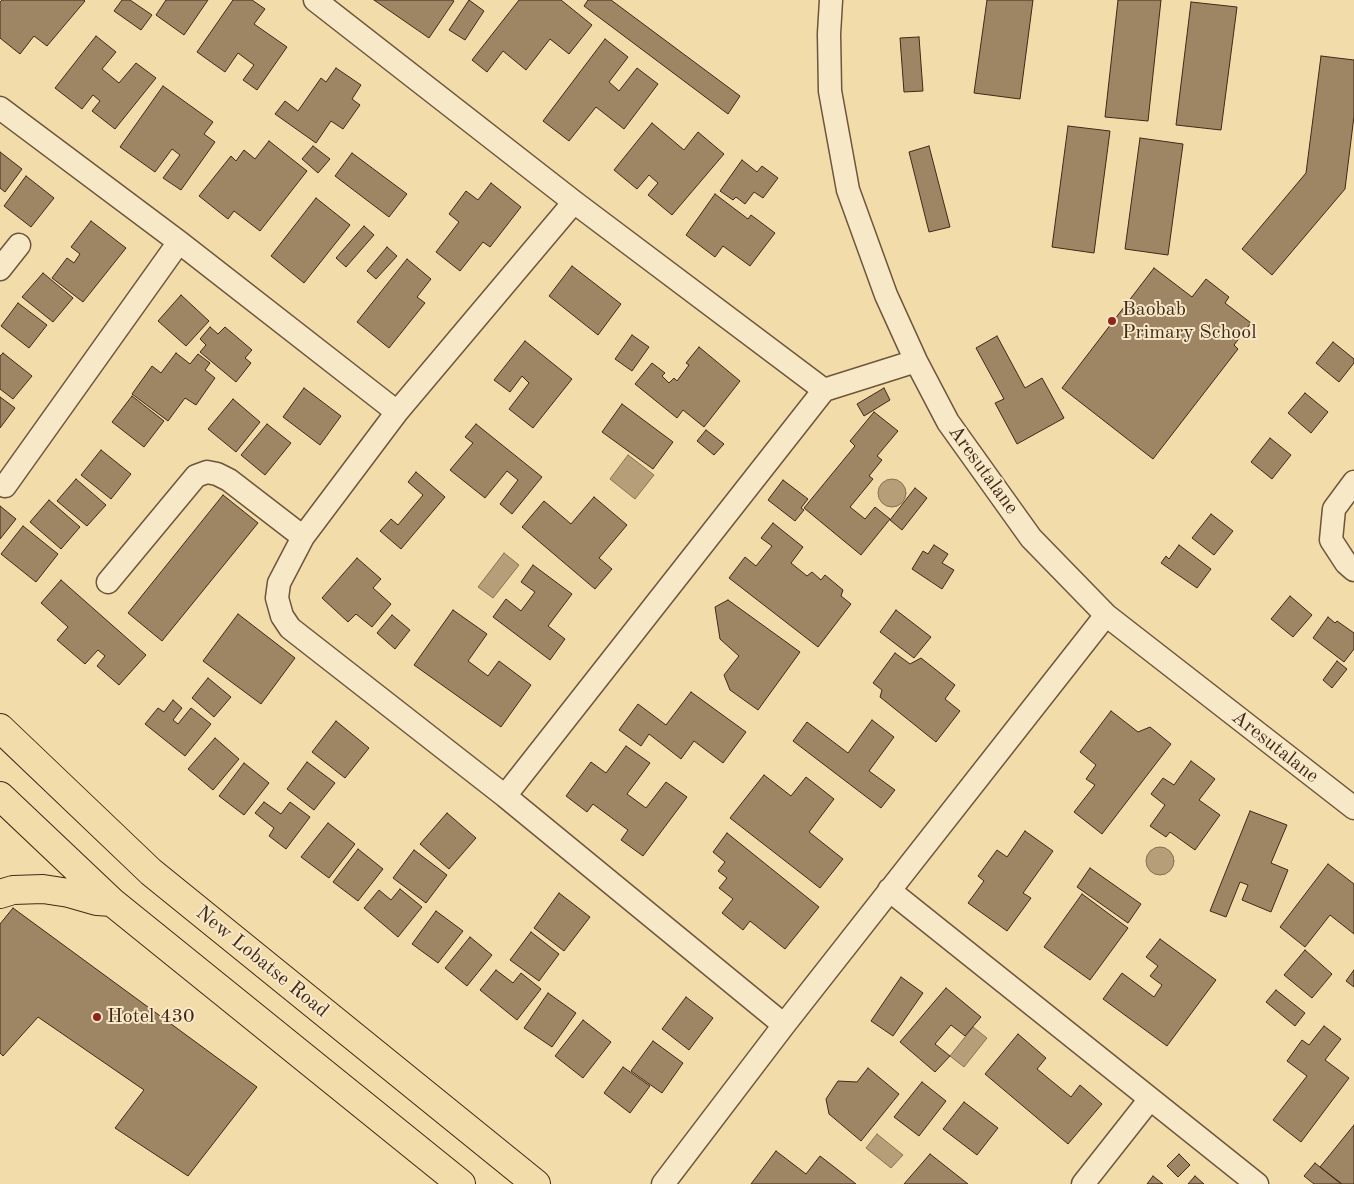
<!DOCTYPE html>
<html>
<head>
<meta charset="utf-8">
<style>
  body { margin:0 }
  canvas { display:block; background:#f2dcaa }
</style>
</head>
<body>
<canvas width="1354" height="1184"></canvas>
<script>
const ctx = document.querySelector('canvas').getContext('2d');
ctx.lineJoin = 'round';
function fill(path, color) {
  ctx.fillStyle = color;
  ctx.fill(path, 'evenodd');
}
function poly(rows) {
  const path = new Path2D();
  for (const r of rows) {
    if (r.length === 3) {
      path.moveTo(r[0] + r[2], r[1]);
      path.arc(r[0], r[1], r[2], 0, 2 * Math.PI);
      continue;
    }
    path.moveTo(r[0], r[1]);
    for (let i = 2; i < r.length; i += 2) path.lineTo(r[i], r[i + 1]);
  }
  return path;
}
function strokePath(path, color, width, dash) {
  ctx.strokeStyle = color;
  ctx.lineWidth = width;
  ctx.lineCap = dash ? 'butt' : 'round';
  ctx.setLineDash(dash || []);
  ctx.stroke(path);
}
function write(font, color, halo, rows, align = 'center') {
  ctx.font = font + ' "Old Standard TT",serif';
  ctx.lineWidth = 4;
  ctx.setLineDash([]);
  ctx.textBaseline = 'middle';
  ctx.strokeStyle = halo;
  ctx.fillStyle = color;
  for (const [text, x, y, turn = 0] of rows) {
    ctx.save();
    ctx.translate(x, y);
    ctx.rotate((+turn || 0) * Math.PI / 180);
    ctx.textAlign = isNaN(turn) ? turn : align;
    if (halo) ctx.strokeText(text, 0, 0);
    ctx.fillText(text, 0, 0);
    ctx.restore();
  }
}
const water = poly([
  [628,455,654,475,635,499,610,479,628,455],
  [892,493,14],
  [504,553,519,565,493,598,478,587,504,553],
  [1160,861,14],
  [973,1027,987,1038,964,1067,950,1056,973,1027],
  [877,1134,903,1155,891,1168,866,1148,877,1134]
]);
fill(water, '#b69f78');
strokePath(water, '#886f52', 1);
const building = poly([
  [2,0,84,0,85,1,47,46,34,36,20,54,0,38,0,2,2,0],
  [122,0,130,0,152,15,141,30,114,11,122,0],
  [166,0,208,0,184,35,156,15,166,0],
  [233,0,252,0,265,9,254,24,287,47,257,90,243,80,254,65,238,53,225,72,197,52,233,0],
  [374,0,452,0,454,1,429,38,374,0],
  [469,0,484,11,465,40,449,30,469,0],
  [519,0,561,0,592,25,569,54,550,39,526,70,503,51,487,72,472,60,519,0],
  [588,0,611,0,740,96,728,114,584,6,588,0],
  [987,0,1033,0,1020,99,974,93,987,0],
  [1118,0,1161,0,1148,121,1105,117,1118,0],
  [1191,2,1237,7,1221,130,1176,125,1191,2],
  [96,36,116,52,102,69,119,83,136,63,156,78,115,129,92,111,100,101,93,95,82,109,55,88,96,36],
  [919,37,923,91,904,92,900,38,919,37],
  [605,39,628,57,609,82,619,91,637,68,658,84,624,129,596,107,569,141,543,121,605,39],
  [1321,56,1354,60,1354,116,1345,189,1272,275,1242,249,1306,173,1321,56],
  [336,68,361,85,352,99,360,105,343,129,331,121,316,143,275,114,285,101,298,111,321,78,326,82,336,68],
  [163,86,213,122,204,134,215,142,181,190,163,178,180,155,172,149,155,172,120,147,163,86],
  [652,123,684,150,698,132,724,154,672,215,648,195,658,183,649,175,637,189,614,170,652,123],
  [1068,126,1110,131,1094,253,1052,247,1068,126],
  [1140,138,1183,144,1168,255,1125,249,1140,138],
  [269,141,307,171,260,231,234,211,228,219,199,196,231,156,236,161,244,150,255,159,269,141],
  [313,146,330,159,318,173,302,159,313,146],
  [929,146,950,227,929,232,909,152,929,146],
  [0,152,22,169,5,192,0,188,0,152],
  [352,153,407,194,389,217,335,176,352,153],
  [742,160,757,172,762,166,778,178,763,198,754,192,745,204,736,197,733,200,720,191,742,160],
  [26,176,54,198,31,227,4,206,26,176],
  [491,183,521,207,490,247,483,242,460,271,436,252,459,222,449,214,466,191,478,200,491,183],
  [715,194,748,219,751,215,775,233,750,266,723,246,715,257,686,235,715,194],
  [316,198,350,225,304,283,271,256,316,198],
  [91,221,126,248,83,302,52,278,67,258,74,263,80,254,71,247,91,221],
  [364,226,374,235,346,267,336,258,364,226],
  [387,247,397,256,376,279,367,271,387,247],
  [407,259,431,279,417,297,425,303,389,348,357,322,407,259],
  [572,266,621,304,598,335,549,296,572,266],
  [1154,268,1192,297,1206,279,1229,297,1225,303,1251,323,1234,345,1238,349,1153,459,1062,388,1154,268],
  [43,273,73,298,53,322,22,297,43,273],
  [181,295,209,321,186,346,158,321,181,295],
  [18,303,47,325,29,348,1,326,18,303],
  [210,327,218,334,225,327,252,350,245,358,251,363,236,382,200,352,206,345,200,339,210,327],
  [632,335,649,347,632,371,615,359,632,335],
  [997,336,1025,388,1042,378,1064,418,1017,444,995,403,1004,399,976,348,997,336],
  [525,341,572,379,533,428,509,409,529,383,522,376,510,392,494,380,525,341],
  [1333,342,1354,359,1354,363,1339,382,1316,363,1333,342],
  [699,347,740,381,704,427,683,410,677,418,635,384,652,363,665,373,662,376,669,383,674,378,677,381,689,365,686,363,699,347],
  [3,353,32,376,13,399,0,389,0,356,3,353],
  [176,353,190,364,198,354,210,363,205,370,215,378,196,405,185,398,168,421,132,394,152,366,161,373,176,353],
  [304,388,341,416,320,445,283,417,304,388],
  [884,388,890,400,864,416,857,404,884,388],
  [1305,393,1328,412,1311,433,1288,413,1305,393],
  [132,396,164,421,144,447,112,422,132,396],
  [0,397,15,408,0,428,0,397],
  [233,399,260,422,236,452,208,429,233,399],
  [622,404,673,442,653,469,602,432,622,404],
  [874,412,898,431,877,456,882,460,869,476,873,479,850,507,865,519,875,507,890,519,861,555,804,508,855,446,850,441,874,412],
  [267,424,291,443,265,475,241,455,267,424],
  [476,424,542,477,512,514,500,504,518,480,507,471,485,498,450,470,473,443,465,437,476,424],
  [706,430,724,444,714,455,697,441,706,430],
  [1270,438,1291,455,1272,479,1251,462,1270,438],
  [101,450,131,474,111,499,81,475,101,450],
  [416,472,445,497,401,549,380,531,391,519,398,525,423,495,408,482,416,472],
  [76,479,106,505,87,526,57,501,76,479],
  [783,480,808,499,801,508,804,510,795,521,768,500,783,480],
  [915,488,927,498,902,530,890,520,915,488],
  [223,495,258,523,162,641,128,613,223,495],
  [594,497,627,525,599,558,612,569,595,589,522,527,544,501,571,524,594,497],
  [49,500,80,527,61,549,30,522,49,500],
  [0,506,16,519,0,539,0,506],
  [1211,514,1233,531,1214,555,1192,538,1211,514],
  [773,523,803,547,791,563,807,576,812,572,821,580,825,575,843,590,841,596,851,604,818,647,729,578,745,557,756,566,772,546,761,538,773,523],
  [23,526,58,554,36,582,1,554,23,526],
  [934,545,948,554,942,563,954,570,942,589,912,569,923,551,928,554,934,545],
  [1179,545,1211,569,1197,588,1161,563,1166,556,1169,559,1179,545],
  [357,558,381,579,373,588,391,604,372,627,356,614,348,622,322,598,357,558],
  [533,565,572,594,548,626,565,639,550,660,493,617,506,599,521,611,535,592,521,582,533,565],
  [61,580,146,655,119,685,97,666,105,656,98,650,85,664,57,640,68,627,41,603,61,580],
  [1290,596,1312,615,1293,637,1271,619,1290,596],
  [728,600,800,652,758,710,730,690,724,675,739,656,720,639,715,607,728,600],
  [453,610,487,634,468,661,488,676,499,661,531,685,501,727,414,665,453,610],
  [896,610,931,637,914,658,880,632,896,610],
  [238,614,295,658,261,704,203,661,238,614],
  [392,615,410,630,395,649,377,633,392,615],
  [1328,617,1335,623,1337,621,1354,633,1354,649,1344,662,1313,638,1328,617],
  [895,653,910,664,921,658,955,685,945,699,960,711,936,742,880,697,882,690,873,683,895,653],
  [1337,661,1347,669,1332,688,1323,680,1337,661],
  [208,678,231,697,214,717,192,698,208,678],
  [691,692,746,732,723,763,694,741,681,759,649,734,641,746,619,730,638,704,666,725,691,692],
  [173,700,182,708,173,720,178,724,191,708,211,724,185,756,145,724,158,708,164,712,173,700],
  [1111,711,1138,732,1150,727,1171,744,1102,834,1074,812,1095,785,1086,779,1096,765,1080,752,1111,711],
  [872,720,894,737,869,771,895,790,881,808,793,741,807,722,848,753,872,720],
  [336,721,369,748,345,778,312,752,336,721],
  [215,738,239,759,213,790,188,769,215,738],
  [626,746,650,763,627,794,646,808,666,782,687,797,643,856,621,840,628,830,593,804,587,812,566,796,591,762,606,773,626,746],
  [1191,761,1215,779,1199,800,1220,815,1195,850,1170,832,1166,837,1150,826,1165,805,1151,794,1163,778,1174,785,1191,761],
  [307,762,335,783,314,810,287,789,307,762],
  [244,763,269,783,244,815,219,796,244,763],
  [764,775,791,796,806,777,834,799,809,832,843,859,820,888,730,818,764,775],
  [264,802,281,814,290,802,310,817,286,849,269,836,274,828,255,813,264,802],
  [1250,811,1287,825,1271,863,1288,870,1271,912,1242,900,1248,885,1240,882,1226,917,1210,911,1250,811],
  [447,813,476,838,449,869,420,844,447,813],
  [328,823,355,844,329,878,301,857,328,823],
  [1025,831,1053,851,1023,893,1031,898,1007,931,968,903,984,881,978,876,997,850,1007,857,1025,831],
  [727,833,819,907,785,949,750,921,743,930,722,913,733,899,719,888,727,878,718,871,725,862,713,852,727,833],
  [358,849,383,869,358,901,333,882,358,849],
  [414,850,447,875,426,903,393,878,414,850],
  [1328,864,1354,884,1354,934,1330,915,1305,947,1280,927,1328,864],
  [1090,868,1141,904,1128,923,1077,887,1090,868],
  [400,889,422,907,398,937,364,908,379,890,391,900,400,889],
  [559,893,590,917,564,951,534,928,559,893],
  [1082,894,1128,928,1090,980,1044,947,1082,894],
  [13,908,257,1087,188,1176,115,1128,144,1090,38,1017,3,1056,0,1053,0,924,13,908],
  [436,911,463,931,438,963,412,944,436,911],
  [531,932,559,954,539,981,510,960,531,932],
  [470,937,492,955,467,986,445,968,470,937],
  [1160,939,1216,980,1167,1046,1103,999,1122,973,1154,997,1162,985,1150,976,1158,966,1146,957,1160,939],
  [1305,950,1332,974,1312,998,1284,975,1305,950],
  [496,970,513,983,521,973,541,989,517,1020,480,990,496,970],
  [1354,970,1354,987,1346,981,1354,970],
  [901,977,923,993,893,1036,871,1021,901,977],
  [946,988,981,1017,965,1036,951,1025,935,1044,950,1056,935,1072,900,1042,946,988],
  [1276,990,1305,1013,1295,1026,1266,1002,1276,990],
  [548,993,576,1013,552,1047,524,1028,548,993],
  [686,997,713,1018,689,1050,662,1029,686,997],
  [583,1020,611,1042,583,1078,555,1056,583,1020],
  [1324,1026,1341,1039,1325,1060,1349,1078,1301,1142,1273,1120,1307,1076,1287,1061,1302,1040,1309,1045,1324,1026],
  [1018,1034,1046,1058,1037,1069,1071,1097,1080,1085,1102,1104,1068,1144,985,1074,1018,1034],
  [653,1041,683,1063,662,1093,631,1071,653,1041],
  [623,1067,650,1086,630,1113,604,1093,623,1067],
  [868,1068,899,1094,861,1141,829,1114,826,1099,838,1081,857,1082,868,1068],
  [922,1082,946,1101,919,1136,894,1117,922,1082],
  [964,1102,998,1128,977,1155,943,1129,964,1102],
  [1354,1125,1354,1184,1342,1184,1320,1167,1354,1125],
  [776,1151,806,1174,820,1156,856,1184,751,1184,776,1151],
  [930,1154,968,1184,904,1184,930,1154],
  [1179,1154,1190,1165,1178,1177,1167,1166,1179,1154],
  [1315,1163,1341,1184,1314,1184,1304,1176,1315,1163],
  [1153,1176,1163,1184,1147,1184,1153,1176],
  [1195,1176,1204,1184,1188,1184,1195,1176]
]);
fill(building, '#9e8664');
strokePath(building, '#422818', 1);
const street = poly([
  [315,0,574,202,824,390],
  [831,0,829,34,830,91,848,190,886,295,916,361,948,422,1031,538,1106,615,1354,808],
  [0,108,179,242,397,412],
  [574,202,397,412,303,537,279,583,277,598,282,616,290,628,505,796,784,1025],
  [0,269,19,245],
  [1354,482,1334,509,1331,540,1346,563,1354,570],
  [5,486,179,242],
  [108,582,196,476,207,472,217,474,229,480,303,537],
  [505,796,824,390,916,361],
  [889,890,1257,1184],
  [663,1184,784,1025,1106,615],
  [1083,1184,1150,1099]
]);
const primary = poly([
  [0,728,151,872,536,1184],
  [0,796,112,902,461,1184],
  [0,894,13,890,43,889,69,893,97,901,112,902]
]);
strokePath(street, '#6e553c', 25);
strokePath(primary, '#422818', 30);
strokePath(street, '#f7e8c8', 22);
strokePath(primary, '#f2dcaa', 28);
for (const [x, y, r, color] of [
  [1112,321,5,"#8f2418"],
  [97,1017,5,"#8f2418"]
]) {
  const dot = new Path2D();
  dot.arc(x, y, r, 0, 2 * Math.PI);
  ctx.fillStyle = color;
  ctx.fill(dot);
  strokePath(dot, '#f7e8c8', 2);
}
write('20px', '#422818', '#f7e8c8', [
  ["Baobab",1122,310],
  ["Primary School",1122,333],
  ["Hotel 430",107,1017]
], 'left');
write('20px', '#422818', '#f7e8c8', [
  ["Aresutalane",983,470,54],
  ["Aresutalane",1275,747,38],
  ["New Lobatse Road",262,962,39]
]);
</script>
</body>
</html>
